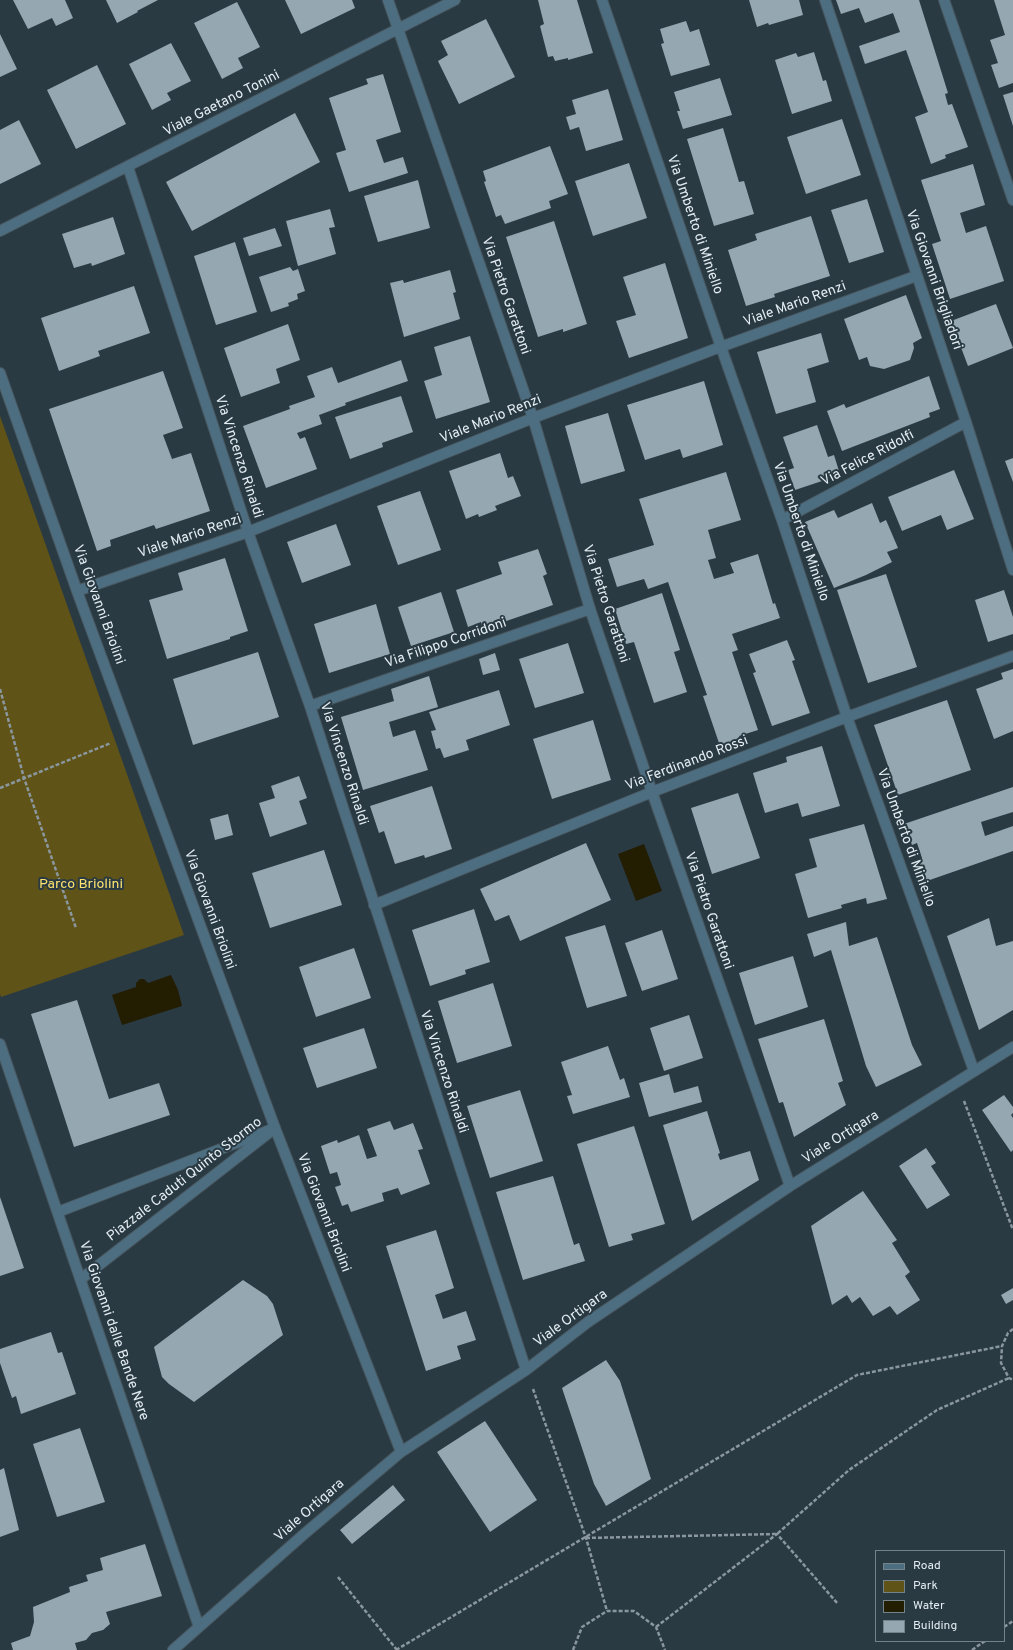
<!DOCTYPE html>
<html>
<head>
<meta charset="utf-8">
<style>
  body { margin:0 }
  #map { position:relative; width:1013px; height:1650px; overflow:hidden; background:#2a3a43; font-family:Overpass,sans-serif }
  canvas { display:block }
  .legend { position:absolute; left:875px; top:1550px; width:130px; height:92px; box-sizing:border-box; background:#2a3a43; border:1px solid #748289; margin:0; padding:5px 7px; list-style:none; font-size:12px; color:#e3edf3 }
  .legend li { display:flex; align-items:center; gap:8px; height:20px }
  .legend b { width:20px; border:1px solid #748289 }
</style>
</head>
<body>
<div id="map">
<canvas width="1013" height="1650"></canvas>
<ul class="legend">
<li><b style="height:5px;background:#4d6e81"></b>Road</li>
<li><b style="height:11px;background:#605318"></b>Park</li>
<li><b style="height:11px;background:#231d02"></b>Water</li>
<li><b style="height:11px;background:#95a7b1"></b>Building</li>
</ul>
</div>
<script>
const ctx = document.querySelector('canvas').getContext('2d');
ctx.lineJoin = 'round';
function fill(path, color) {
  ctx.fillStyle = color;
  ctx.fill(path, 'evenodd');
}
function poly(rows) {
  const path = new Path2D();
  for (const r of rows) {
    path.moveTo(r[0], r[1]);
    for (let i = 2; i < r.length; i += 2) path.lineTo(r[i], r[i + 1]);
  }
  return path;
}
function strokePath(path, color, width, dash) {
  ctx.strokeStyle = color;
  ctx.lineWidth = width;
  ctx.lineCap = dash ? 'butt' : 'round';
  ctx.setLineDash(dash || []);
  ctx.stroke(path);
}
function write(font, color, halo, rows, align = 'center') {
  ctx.font = font + ' Overpass,sans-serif';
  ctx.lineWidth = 4;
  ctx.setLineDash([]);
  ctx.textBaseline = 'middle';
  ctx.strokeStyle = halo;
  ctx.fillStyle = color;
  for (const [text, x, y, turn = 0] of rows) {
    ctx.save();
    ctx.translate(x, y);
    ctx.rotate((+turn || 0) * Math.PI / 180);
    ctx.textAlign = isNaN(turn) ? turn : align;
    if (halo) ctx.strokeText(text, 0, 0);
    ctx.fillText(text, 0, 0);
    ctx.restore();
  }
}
fill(poly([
  [0,416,184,935,1,997,0,994]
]), '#605318');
fill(poly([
  [644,844,662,891,636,901,618,854],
  [171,975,178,990,182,1006,122,1025,112,995,136,987,136,983,140,979,144,979,148,983]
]), '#231d02');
fill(poly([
  [13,0,65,0,73,18,56,26,52,18,28,29],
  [106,0,158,0,137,11,138,12,117,23],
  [285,0,352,0,355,8,301,34],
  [538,0,577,0,593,53,568,60,568,58,555,61,553,56,548,57,540,26,544,24],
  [749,0,799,0,803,15,769,25,768,23,757,27],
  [836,0,919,0,948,93,945,94,948,105,952,104,968,147,945,155,946,158,931,164,915,117,928,112,906,50,865,64,859,46,900,32,893,13,865,23,859,8,841,14],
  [994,0,1013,0,1013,83,999,88,991,65,998,63,990,40,1005,35],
  [237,2,260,47,238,58,243,68,222,79,194,23],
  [486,19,515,77,459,104,438,61,448,55,441,41],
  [686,21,690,32,699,29,710,65,671,76,661,44,664,43,660,29],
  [0,34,17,69,0,77],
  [171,43,191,81,167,93,171,100,152,110,129,64],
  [814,52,823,81,826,80,832,101,792,114,775,60,796,53,798,57],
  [97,65,126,124,76,149,47,90],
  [383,74,401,132,376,140,384,163,403,157,408,173,349,192,336,153,346,150,329,98,368,84,366,79],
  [720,78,732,115,683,129,677,111,680,111,674,92],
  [608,89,623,140,586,151,579,127,570,130,566,117,576,114,572,100],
  [1013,92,1013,126,1003,95],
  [295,113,320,162,192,231,166,182],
  [842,119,861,175,806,194,787,137],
  [19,120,41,164,0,184,0,130],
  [723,128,739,182,744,181,754,214,714,226,687,139],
  [550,146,568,194,549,201,551,208,505,224,501,215,496,217,484,182,486,181,483,171],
  [629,163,647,218,593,236,575,181],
  [973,164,985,205,960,213,966,233,986,226,1004,281,950,299,932,244,941,241,921,180],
  [418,180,430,228,378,242,364,196],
  [867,199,884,252,849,263,831,210],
  [330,209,335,227,329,228,336,254,298,266,286,221],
  [811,216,830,276,774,294,775,297,746,306,728,250,757,240,755,234],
  [113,217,125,254,92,266,91,263,74,268,62,234],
  [554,221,587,324,563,332,563,329,538,337,506,237],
  [275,228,282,246,249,256,243,238],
  [235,242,257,312,216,325,194,256],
  [665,263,688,338,629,358,616,321,636,315,623,277],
  [290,267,293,271,298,269,305,291,297,294,298,299,288,303,289,306,271,312,259,277],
  [450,270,456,292,453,293,460,319,404,337,390,283,403,280,404,283],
  [134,286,150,333,98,351,100,356,59,371,41,318],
  [906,295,922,338,913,343,914,348,910,360,884,369,870,366,867,357,859,360,844,319],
  [996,304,1013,348,968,366,951,321],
  [288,324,300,360,276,369,280,383,241,397,224,348],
  [821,333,829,362,807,369,816,402,776,414,757,352],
  [470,336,490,402,436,419,424,381,442,375,434,347],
  [401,360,408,381,345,403,346,405,319,415,322,424,297,433,300,439,305,437,317,469,266,488,243,426,290,409,289,406,315,397,307,376,332,367,338,383],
  [163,371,183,428,163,435,172,459,191,453,210,511,156,529,154,525,110,540,111,546,97,551,49,409],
  [929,376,940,409,929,413,930,417,842,451,827,411,844,404,846,408],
  [704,381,723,445,683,458,680,449,645,460,627,405],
  [401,396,413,432,382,443,383,447,350,459,335,417],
  [608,413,625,471,581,484,565,426],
  [817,425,828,457,834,455,839,471,824,477,825,480,795,490,788,470,794,468,783,437],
  [500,453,508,478,513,476,521,496,495,506,497,510,479,517,478,514,466,519,449,471],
  [1013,458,1013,482,1005,461],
  [954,470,974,519,947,530,941,515,902,531,888,497],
  [726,472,741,520,708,530,716,558,708,560,714,579,734,573,730,563,758,554,773,604,775,603,780,618,732,634,738,650,732,652,758,730,739,736,740,739,720,746,703,696,707,695,668,582,648,589,644,579,617,587,608,559,654,545,639,499],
  [420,491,441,550,398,565,377,506],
  [872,503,880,523,886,520,898,548,887,552,892,562,866,575,834,588,805,522,834,510,838,518],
  [336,524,351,565,302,583,287,542],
  [538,549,547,574,543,576,553,605,483,629,481,622,468,627,456,590,502,574,498,562],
  [225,558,248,631,230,637,230,639,167,659,149,600,183,590,178,573],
  [886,574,917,667,868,683,837,590],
  [1004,590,1013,617,1013,634,988,642,975,600],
  [441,592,454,632,411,646,398,607],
  [662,593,680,650,674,652,687,692,654,703,634,642,626,644,615,609],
  [376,604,390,654,329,673,314,624],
  [787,640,795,660,792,661,810,713,772,726,753,673,756,672,749,654],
  [568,643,584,693,535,708,519,659],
  [258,652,279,717,193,745,173,679],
  [495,653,500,670,483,675,479,659],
  [1013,669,1013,731,994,739,976,689,1003,679,1001,673],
  [429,676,438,707,389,722,393,737,415,730,428,770,363,790,341,717,394,701,391,689],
  [499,690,510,725,466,740,469,750,444,758,440,748,436,749,431,731,436,730,429,712],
  [947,700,971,770,898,795,874,725],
  [593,720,611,780,552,799,533,739],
  [822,746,840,806,802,817,798,803,765,813,753,773,787,762,786,757],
  [299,776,307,798,299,801,307,824,270,837,259,803,275,798,271,786],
  [432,786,452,849,425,858,424,855,395,864,384,831,379,833,370,806],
  [1013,787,1013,812,981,822,985,836,1013,826,1013,851,924,882,916,860,922,858,917,843,912,845,904,824],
  [738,793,760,858,712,874,691,808],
  [228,814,233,835,215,840,210,819],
  [864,824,887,899,867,904,866,898,841,905,842,908,808,918,795,874,817,867,809,839],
  [586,843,611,900,520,941,509,915,495,921,480,889],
  [324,850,342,905,270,928,252,873],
  [474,909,490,962,465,970,466,974,430,986,412,930],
  [989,918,996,946,1013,941,1013,1010,979,1030,947,936],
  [846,922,849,946,877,937,912,1045,922,1065,876,1087,866,1066,831,950,814,957,807,934],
  [605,925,627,996,587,1008,565,937],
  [662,930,678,979,642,991,625,943],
  [354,948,371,998,316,1017,299,967],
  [793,956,808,1007,755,1025,739,973],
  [493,983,512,1046,457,1063,438,1001],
  [77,1000,109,1099,159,1083,170,1115,74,1147,31,1014],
  [689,1015,703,1058,664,1071,650,1028],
  [824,1019,843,1081,838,1083,846,1105,794,1137,783,1102,779,1103,758,1039],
  [364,1028,377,1068,317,1088,303,1048],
  [608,1046,620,1080,624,1078,630,1097,573,1114,567,1096,572,1095,561,1062],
  [669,1074,674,1093,698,1086,702,1102,649,1117,639,1083],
  [520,1090,543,1161,490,1178,467,1106],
  [1004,1095,1013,1107,1013,1113,1011,1115,1013,1118,1013,1150,1011,1152,982,1110],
  [707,1111,720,1153,718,1154,720,1160,750,1151,759,1180,692,1221,663,1125],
  [390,1121,394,1130,413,1123,423,1149,418,1150,430,1184,401,1195,398,1188,382,1193,384,1201,351,1212,348,1204,342,1206,335,1187,341,1185,337,1172,330,1174,321,1146,337,1140,338,1143,359,1135,367,1159,377,1156,367,1129],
  [634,1126,665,1224,631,1234,633,1240,609,1247,577,1144],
  [926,1148,936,1163,931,1166,950,1195,927,1209,899,1166],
  [553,1176,574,1245,579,1243,585,1261,523,1280,496,1192],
  [863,1191,897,1240,892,1243,910,1272,905,1276,920,1300,897,1315,890,1306,873,1316,860,1297,852,1303,847,1295,832,1305,811,1226],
  [0,1197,24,1268,0,1276],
  [436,1230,454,1288,435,1295,443,1319,466,1311,476,1340,457,1346,461,1359,426,1371,386,1246],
  [243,1280,267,1296,273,1304,283,1335,194,1402,169,1384,162,1377,154,1347],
  [1013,1288,1013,1300,1006,1304,1001,1295],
  [51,1332,58,1353,62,1352,76,1394,21,1414,16,1396,12,1398,0,1363,0,1349],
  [606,1360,620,1381,651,1479,606,1506,594,1484,562,1388],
  [485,1421,537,1500,490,1532,437,1452],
  [80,1428,105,1502,57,1517,33,1444],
  [4,1468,19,1530,0,1537,0,1470],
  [393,1485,405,1500,352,1544,340,1530],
  [145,1544,162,1596,106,1612,110,1624,103,1630,92,1633,86,1640,75,1643,77,1650,13,1650,11,1643,30,1636,34,1622,33,1607,70,1592,69,1587,88,1581,86,1575,103,1570,100,1558]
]), '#95a7b1');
const lane = poly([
  [58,1212,275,1128,81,1279]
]);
const street = poly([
  [388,0,533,418,590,609,652,792,790,1186],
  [602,0,721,347,782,520,847,717,974,1071],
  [825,0,966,422,1013,570],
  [944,0,1013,200],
  [128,167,248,532,310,706,526,1370],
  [0,231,455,0],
  [0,373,77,591,275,1128,401,1452],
  [782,520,966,422],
  [77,591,248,532,533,418,715,349,916,276],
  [310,706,590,609],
  [374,905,652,792,847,717,1013,656],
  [0,1044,199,1627],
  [173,1650,303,1535,401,1452,526,1370,588,1322,790,1186,1013,1047]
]);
strokePath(lane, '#48575f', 12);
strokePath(street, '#48575f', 12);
strokePath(poly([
  [0,689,24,778,76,928],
  [0,788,111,743],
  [964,1101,1013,1230],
  [1013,1329,1008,1333,1002,1346,1001,1363,1009,1378,1013,1380],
  [533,1389,586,1538,607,1611],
  [586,1538,777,1534,849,1470,937,1410,1009,1378],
  [338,1577,397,1650],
  [656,1627,777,1534,838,1604],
  [1004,1627,1013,1621],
  [396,1650,857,1375,1002,1346],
  [573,1650,582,1627,607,1611,634,1611,656,1627,665,1650],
  [972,1650,985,1641]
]), '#8a979e', 2.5, [4, 2]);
strokePath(lane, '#4d6e81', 10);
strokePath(street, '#4d6e81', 10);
write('14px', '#e3edf3', '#2a3a43', [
  ["Viale Gaetano Tonini",222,104,-27],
  ["Via Umberto di Miniello",694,225,71],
  ["Via Giovanni Brigliadori",933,280,71],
  ["Via Pietro Garattoni",505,296,71],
  ["Viale Mario Renzi",795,305,-20],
  ["Viale Mario Renzi",491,420,-22],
  ["Via Vincenzo Rinaldi",238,457,72],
  ["Via Felice Ridolfi",868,459,-28],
  ["Via Umberto di Miniello",800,532,71],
  ["Viale Mario Renzi",190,537,-19],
  ["Via Pietro Garattoni",605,604,72],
  ["Via Giovanni Briolini",98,605,70],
  ["Via Filippo Corridoni",446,644,-19],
  ["Via Vincenzo Rinaldi",343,764,72],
  ["Via Ferdinando Rossi",687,764,-21],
  ["Via Umberto di Miniello",905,838,70],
  ["Via Giovanni Briolini",209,910,70],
  ["Via Pietro Garattoni",708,911,71],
  ["Via Vincenzo Rinaldi",443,1072,72],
  ["Viale Ortigara",841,1138,-32],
  ["Piazzale Caduti Quinto Stormo",185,1180,-38],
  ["Via Giovanni Briolini",323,1213,69],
  ["Viale Ortigara",571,1319,-36],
  ["Via Giovanni dalle Bande Nere",113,1331,71],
  ["Viale Ortigara",310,1511,-41]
]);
write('14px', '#fde26d', '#2a3a43', [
  ["Parco Briolini",81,885]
]);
</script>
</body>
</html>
